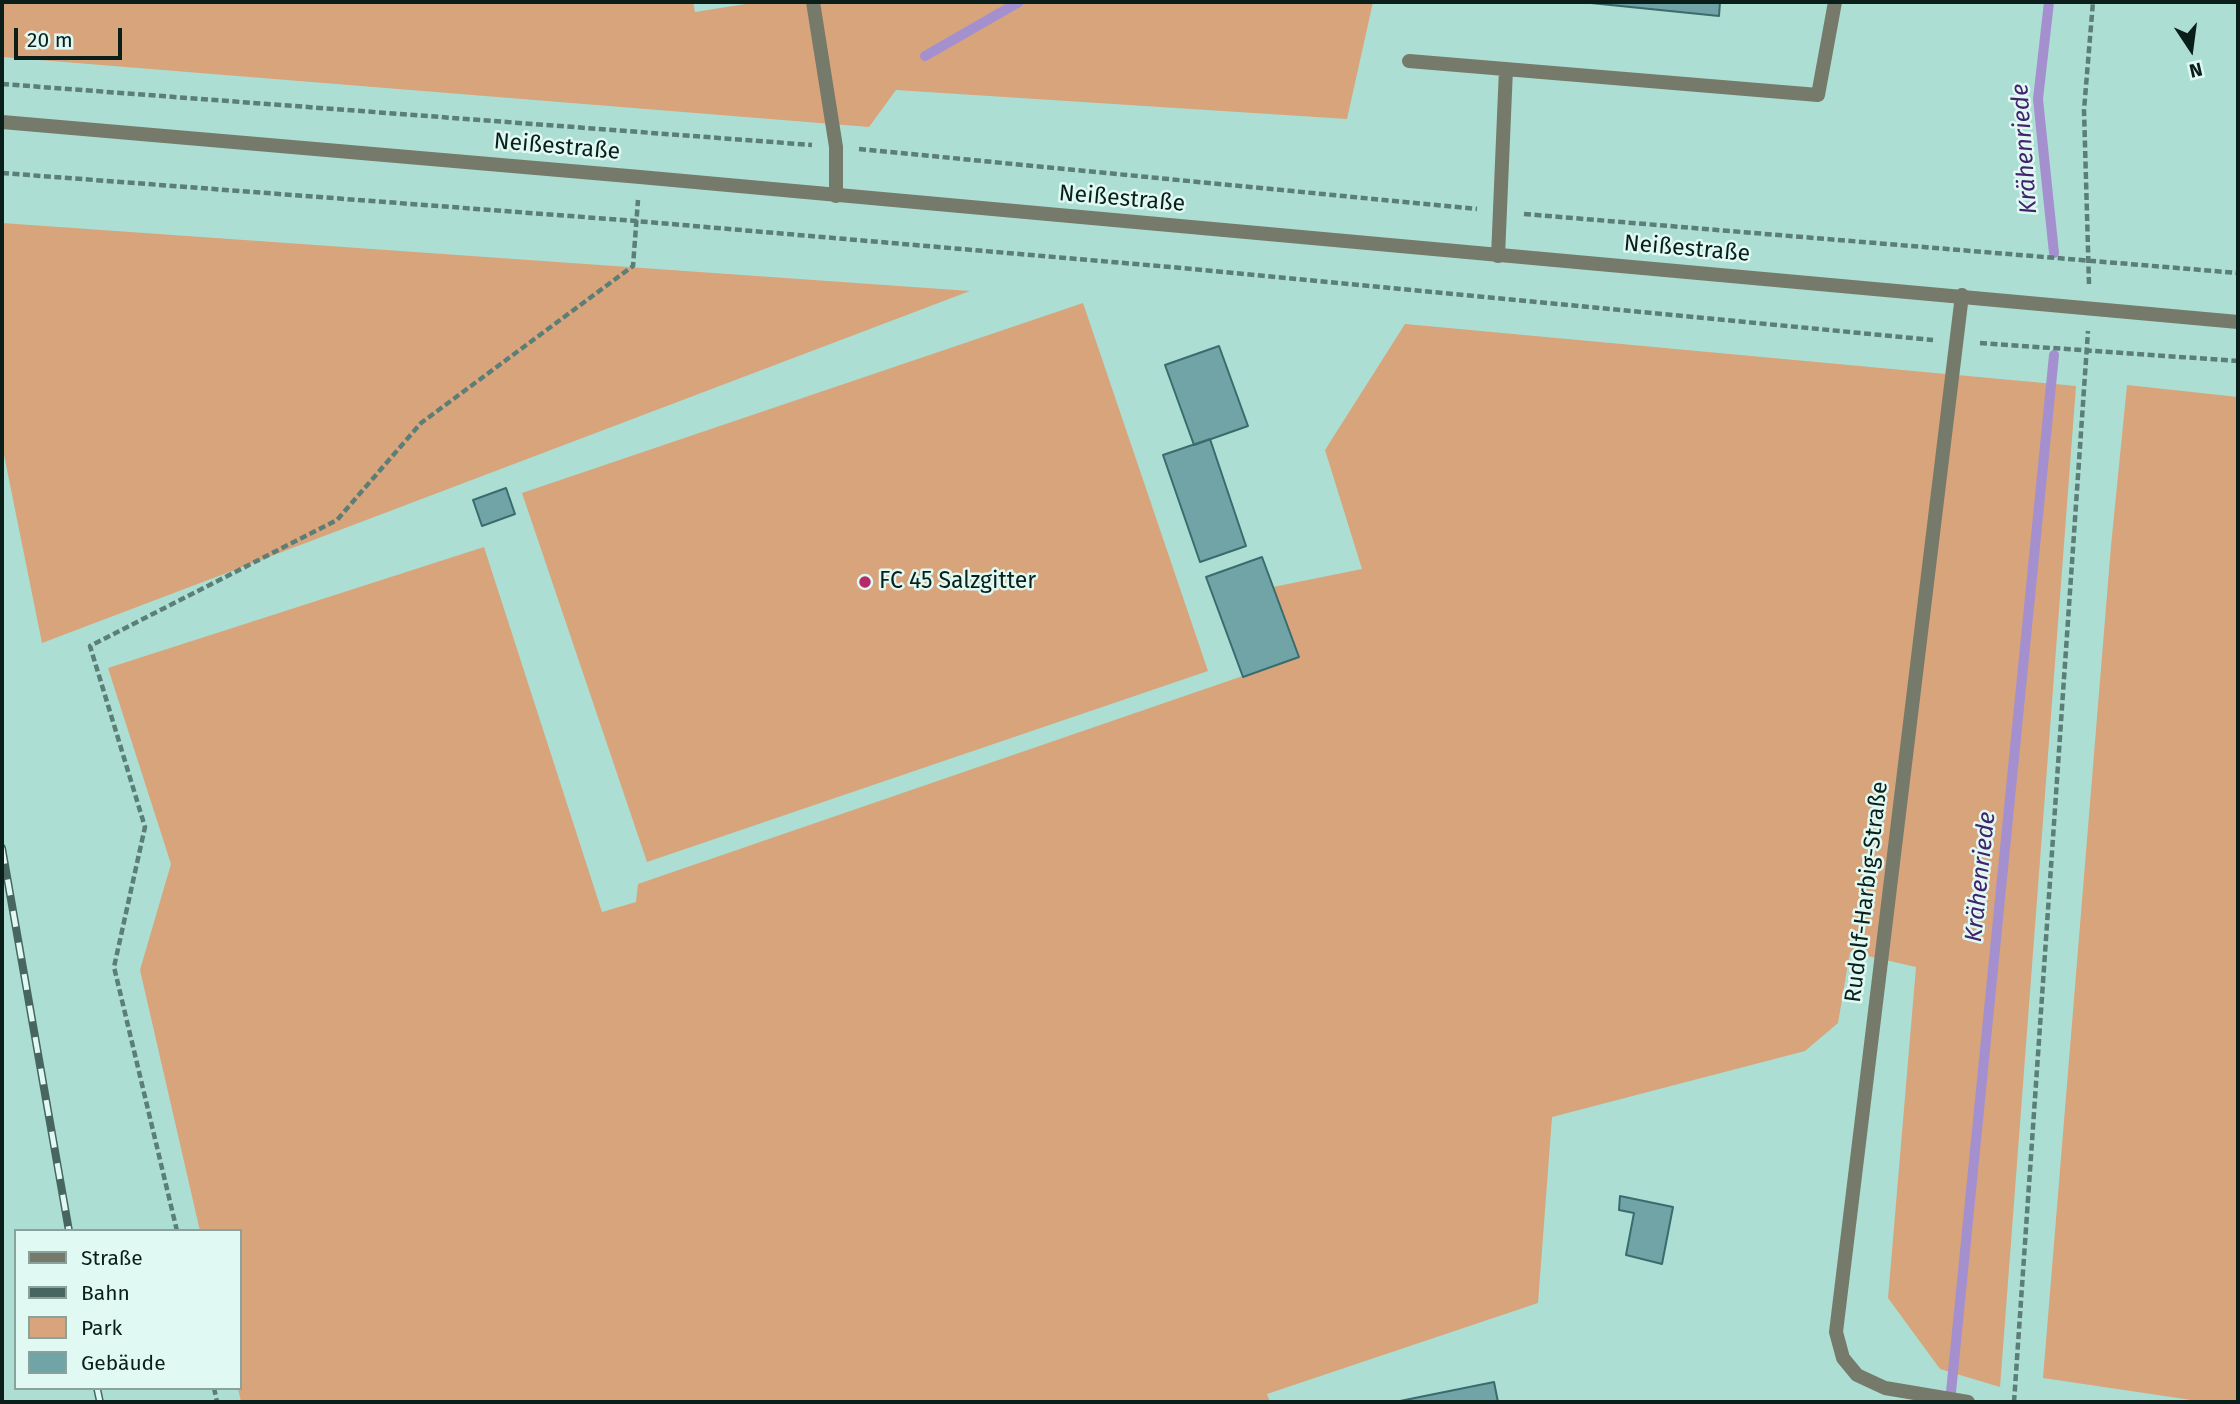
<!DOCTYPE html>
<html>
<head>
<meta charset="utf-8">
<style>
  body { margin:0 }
  #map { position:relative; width:2240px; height:1404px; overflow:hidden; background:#acded3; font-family:"Fira Sans",sans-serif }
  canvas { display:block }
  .frame { position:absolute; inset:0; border:4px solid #0a1e1a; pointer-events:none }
  .legend { position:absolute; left:14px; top:1229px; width:228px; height:161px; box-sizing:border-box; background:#e0f9f3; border:2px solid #8aa19c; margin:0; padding:9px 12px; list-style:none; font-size:21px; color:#0a1e1a }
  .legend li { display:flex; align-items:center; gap:14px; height:35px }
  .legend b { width:35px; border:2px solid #8aa19c }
  .north { position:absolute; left:2156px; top:14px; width:70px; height:70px; -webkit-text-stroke:5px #e0f9f3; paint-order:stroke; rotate:167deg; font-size:19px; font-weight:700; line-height:28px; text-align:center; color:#0a1e1a }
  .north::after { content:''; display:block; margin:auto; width:24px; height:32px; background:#0a1e1a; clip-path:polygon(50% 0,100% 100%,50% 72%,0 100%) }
  .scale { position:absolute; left:14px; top:28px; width:108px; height:32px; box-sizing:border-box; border:4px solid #0a1e1a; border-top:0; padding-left:9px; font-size:21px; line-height:24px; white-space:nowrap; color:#0a1e1a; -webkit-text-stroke:5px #e0f9f3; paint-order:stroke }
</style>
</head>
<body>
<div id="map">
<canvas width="2240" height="1404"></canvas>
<div class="frame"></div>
<ul class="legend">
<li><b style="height:9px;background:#767a6a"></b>Straße</li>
<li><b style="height:9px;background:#47665f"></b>Bahn</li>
<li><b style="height:19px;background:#d8a47c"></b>Park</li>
<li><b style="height:19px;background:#70a4a6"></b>Gebäude</li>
</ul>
<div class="north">N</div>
<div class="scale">20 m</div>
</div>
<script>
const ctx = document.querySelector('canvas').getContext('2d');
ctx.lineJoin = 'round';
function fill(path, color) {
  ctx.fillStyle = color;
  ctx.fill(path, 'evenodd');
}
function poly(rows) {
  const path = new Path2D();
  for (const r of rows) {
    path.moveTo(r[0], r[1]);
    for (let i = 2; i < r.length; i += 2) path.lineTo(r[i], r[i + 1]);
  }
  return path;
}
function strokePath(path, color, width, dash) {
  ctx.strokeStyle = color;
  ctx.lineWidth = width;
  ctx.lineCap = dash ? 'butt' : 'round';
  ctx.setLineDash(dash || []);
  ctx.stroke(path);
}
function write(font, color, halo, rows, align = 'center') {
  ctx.font = font + ' "Fira Sans",sans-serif';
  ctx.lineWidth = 5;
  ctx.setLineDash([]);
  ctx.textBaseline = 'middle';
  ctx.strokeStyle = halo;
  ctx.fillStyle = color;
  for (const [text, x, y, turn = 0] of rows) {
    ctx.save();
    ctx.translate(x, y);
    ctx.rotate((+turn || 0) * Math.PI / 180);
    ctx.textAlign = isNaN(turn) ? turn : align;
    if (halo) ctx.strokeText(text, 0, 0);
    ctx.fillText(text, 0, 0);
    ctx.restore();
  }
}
fill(poly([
  [2,2,693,2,695,12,758,2,1373,2,1347,119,896,90,869,127,2,57],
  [2,223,970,291,42,643,2,445],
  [1083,303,1208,671,647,862,522,493],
  [1405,324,2076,386,2000,1387,1940,1369,1888,1298,1916,967,1850,952,1838,1023,1805,1051,1552,1117,1538,1303,1267,1394,1270,1402,241,1402,238,1388,240,1388,240,1231,200,1231,140,970,171,864,108,668,484,547,602,912,636,902,638,884,1298,657,1273,587,1362,569,1325,450],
  [2127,385,2238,397,2238,1402,2205,1402,2043,1378,2111,546]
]), '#d8a47c');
strokePath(poly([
  [2049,2,2038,99,2054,253],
  [925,56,1019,2],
  [1950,1402,2054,355]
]), '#a590cf', 10);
const building = poly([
  [1581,2,1720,2,1719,16,1581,2],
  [1219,346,1248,426,1194,445,1165,365,1219,346],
  [1210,439,1246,546,1200,562,1163,455,1210,439],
  [506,488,515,514,482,526,473,500,506,488],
  [1262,557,1299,657,1243,677,1206,577,1262,557],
  [1620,1196,1673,1207,1662,1264,1626,1255,1634,1213,1619,1210,1620,1196],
  [1494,1382,1498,1402,1395,1402,1494,1382]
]);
fill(building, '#70a4a6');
strokePath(building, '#3a6c6e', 2);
strokePath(poly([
  [2,84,812,145],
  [859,149,1477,209],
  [2,173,636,221,1182,268,1933,340],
  [1524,214,2238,273],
  [2089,284,2084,110,2093,2],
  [1980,343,2238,361],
  [177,1231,114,967,145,827,90,646,337,520,421,423,633,266,638,200],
  [214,1388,217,1402],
  [2014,1402,2088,331]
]), '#5b7e76', 4.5, [7, 3.5]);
strokePath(poly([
  [813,2,836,147,836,196],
  [1409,61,1818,95,1835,2],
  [1498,256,1506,69]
]), '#767a6a', 14);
strokePath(poly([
  [1962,295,1836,1332,1843,1358,1857,1375,1885,1388,1968,1402]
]), '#767a6a', 14);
strokePath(poly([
  [2,122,640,177,2238,322]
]), '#767a6a', 14);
const rail = poly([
  [2,848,69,1231],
  [97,1388,100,1402]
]);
strokePath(rail, '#47665f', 8);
strokePath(rail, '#e0f9f3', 5, [16]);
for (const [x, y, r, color] of [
  [865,582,7,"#b52b67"]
]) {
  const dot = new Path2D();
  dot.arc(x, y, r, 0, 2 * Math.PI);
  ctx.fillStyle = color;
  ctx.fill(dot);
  strokePath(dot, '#e0f9f3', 2.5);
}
write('23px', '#0a1e1a', '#e0f9f3', [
  ["Neißestraße",557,147,5],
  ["Neißestraße",1122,199,5],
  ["Neißestraße",1687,249,5],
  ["Rudolf-Harbig-Straße",1867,892,-83]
]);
write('23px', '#0a1e1a', '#e0f9f3', [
  ["FC 45 Salzgitter",879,582]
], 'left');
write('italic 24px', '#42236d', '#e0f9f3', [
  ["Krähenriede",2025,149,-94],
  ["Krähenriede",1981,877,-84]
]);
</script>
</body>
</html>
